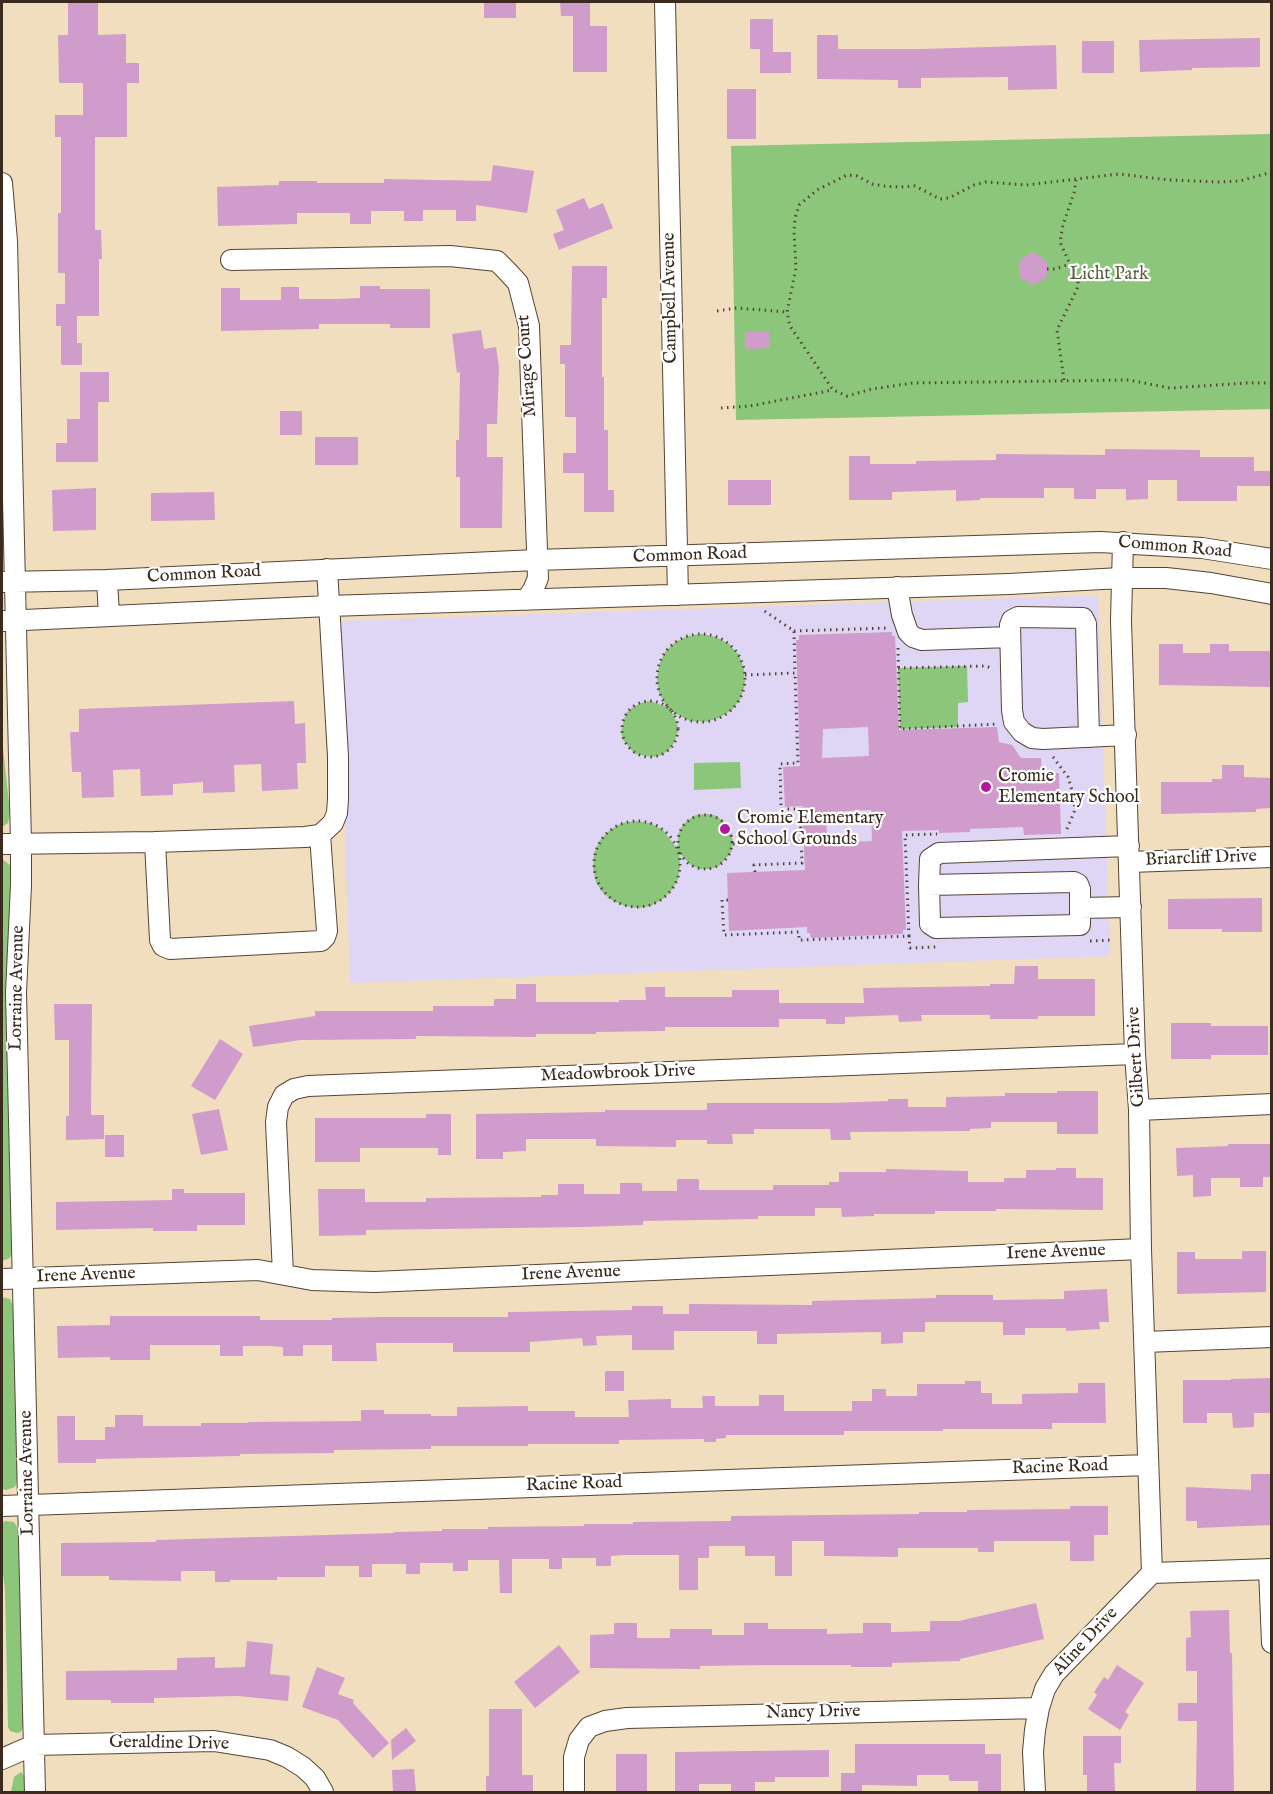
<!DOCTYPE html>
<html>
<head>
<meta charset="utf-8">
<style>
  body { margin:0 }
  #map { position:relative; width:1273px; height:1794px; overflow:hidden; background:#f1debf; font-family:"IM FELL English",serif }
  canvas { display:block }
  .frame { position:absolute; inset:0; border:3px solid #3b2a1e; pointer-events:none }
</style>
</head>
<body>
<div id="map">
<canvas width="1273" height="1794"></canvas>
<div class="frame"></div>
</div>
<script>
const ctx = document.querySelector('canvas').getContext('2d');
ctx.lineJoin = 'round';
function fill(path, color) {
  ctx.fillStyle = color;
  ctx.fill(path, 'evenodd');
}
function poly(rows) {
  const path = new Path2D();
  for (const r of rows) {
    if (r.length === 3) {
      path.moveTo(r[0] + r[2], r[1]);
      path.arc(r[0], r[1], r[2], 0, 2 * Math.PI);
      continue;
    }
    path.moveTo(r[0], r[1]);
    for (let i = 2; i < r.length; i += 2) path.lineTo(r[i], r[i + 1]);
  }
  return path;
}
function strokePath(path, color, width, dash) {
  ctx.strokeStyle = color;
  ctx.lineWidth = width;
  ctx.lineCap = dash ? 'butt' : 'round';
  ctx.setLineDash(dash || []);
  ctx.stroke(path);
}
function write(font, color, halo, rows, align = 'center') {
  ctx.font = font + ' "IM FELL English",serif';
  ctx.lineWidth = 4.5;
  ctx.setLineDash([]);
  ctx.textBaseline = 'middle';
  ctx.strokeStyle = halo;
  ctx.fillStyle = color;
  for (const [text, x, y, turn = 0] of rows) {
    ctx.save();
    ctx.translate(x, y);
    ctx.rotate((+turn || 0) * Math.PI / 180);
    ctx.textAlign = isNaN(turn) ? turn : align;
    if (halo) ctx.strokeText(text, 0, 0);
    ctx.fillText(text, 0, 0);
    ctx.restore();
  }
}
fill(poly([
  [1098,595,1110,956,350,983,338,621]
]), '#dfd5f5');
fill(poly([
  [1271,134,1271,409,736,420,731,146],
  [702,634,716,637,729,644,739,655,744,669,745,684,741,698,732,710,719,718,705,722,690,721,671,711,677,723,678,732,675,741,670,749,662,755,653,757,635,754,623,740,621,731,626,713,633,707,641,703,650,701,667,707,659,693,657,679,659,665,665,652,675,642,688,636],
  [967,666,968,702,958,703,958,727,900,729,898,668],
  [2,739,10,812,8,823,2,827],
  [740,762,741,788,694,790,694,763],
  [706,814,714,815,722,820,729,826,732,835,733,844,731,853,719,866,710,869,701,869,692,866,679,853,680,866,678,879,672,890,663,899,651,906,638,908,625,906,613,901,603,893,596,882,593,868,594,853,600,840,610,830,622,823,636,821,650,823,663,830,678,850,678,835,682,826,688,820,696,815],
  [2,859,10,865,12,871,7,966,13,1250,10,1258,2,1261],
  [2,1297,10,1299,14,1307,18,1478,15,1487,6,1490,2,1489],
  [5,1521,14,1522,19,1530,24,1725,21,1732,17,1733,10,1731,8,1727,5,1590,2,1565,2,1523],
  [21,1772,25,1777,26,1792,11,1792,14,1777]
]), '#8bc67b');
fill(poly([
  [68,2,98,2,98,35,126,34,126,63,139,63,139,83,127,83,127,137,95,137,95,230,101,230,102,259,99,259,99,316,77,316,77,343,82,343,82,365,61,365,61,326,56,326,56,304,65,304,65,273,58,273,58,213,61,213,61,137,55,137,55,115,83,115,83,83,59,83,58,35,68,35],
  [484,2,516,2,516,18,484,18],
  [560,2,590,2,590,26,607,26,607,72,573,72,573,16,561,16],
  [750,19,773,19,773,52,791,52,791,73,760,73,760,49,750,49],
  [817,35,838,35,838,49,921,49,1056,45,1057,89,1008,90,1008,77,921,78,921,88,898,88,898,80,817,79],
  [1260,38,1260,67,1192,68,1192,70,1140,72,1139,40],
  [1082,41,1114,41,1114,73,1082,73],
  [727,89,756,89,756,139,727,139],
  [493,165,534,171,527,213,476,205,476,221,456,221,456,210,423,210,423,221,404,221,404,211,371,211,371,224,350,224,350,213,297,213,297,224,218,226,217,187,279,185,279,181,317,181,317,183,384,183,384,179,491,181],
  [584,198,589,209,603,203,613,228,559,250,553,234,564,230,556,210],
  [1033,252,1047,261,1047,277,1033,285,1019,277,1019,260],
  [572,266,607,266,607,298,602,298,602,377,604,377,604,430,608,430,608,490,614,490,614,512,584,512,584,473,563,473,563,453,576,453,576,417,565,417,565,364,560,364,560,345,571,345],
  [360,286,380,286,380,289,430,289,430,328,390,328,390,324,319,324,319,329,221,331,221,288,240,288,240,300,281,300,281,287,299,287,299,299,338,299,360,298],
  [481,330,484,349,496,347,499,367,497,424,487,424,487,457,503,457,502,528,460,528,460,477,456,477,456,440,459,440,460,372,457,373,452,334],
  [769,331,770,348,745,349,745,332],
  [80,372,109,372,109,402,98,402,98,462,56,462,56,443,67,443,67,419,80,419],
  [280,411,302,411,302,435,280,435],
  [315,437,358,437,358,465,315,465],
  [1105,449,1200,450,1200,457,1254,457,1254,471,1272,471,1272,486,1237,486,1237,501,1177,501,1177,480,1148,480,1148,499,1126,500,1126,489,1096,489,1096,499,1074,499,1074,488,1044,488,1044,498,980,498,980,500,956,501,956,490,892,492,892,500,849,500,849,456,870,456,870,464,916,464,916,461,996,460,996,454,1105,455],
  [728,480,771,480,771,505,728,505],
  [96,488,96,530,53,531,52,490],
  [214,492,215,520,151,521,151,493],
  [892,632,892,636,895,636,899,730,997,727,999,742,1012,745,1021,758,1041,758,1042,773,1059,773,1061,834,1024,835,1023,827,970,829,970,832,939,833,939,830,902,831,906,930,903,930,903,934,811,938,810,933,807,933,807,927,729,931,727,873,805,870,802,806,785,807,783,767,800,766,796,640,799,640,799,635],
  [868,727,869,756,822,758,823,729],
  [871,810,872,841,827,843,826,812],
  [1159,644,1183,644,1183,653,1210,653,1210,644,1229,644,1229,651,1272,651,1272,687,1159,685],
  [294,701,295,724,305,723,306,763,297,763,298,789,262,791,261,764,234,765,235,792,203,793,203,782,173,784,173,795,141,796,140,769,113,770,114,797,82,798,81,772,72,772,70,732,79,732,79,709],
  [1222,765,1244,765,1244,777,1272,778,1272,808,1256,809,1256,812,1161,814,1161,782,1212,782,1212,779,1222,779],
  [1262,898,1262,932,1222,932,1222,929,1168,929,1168,899],
  [1015,966,1038,966,1038,979,1095,979,1095,1016,1038,1016,1038,1019,990,1019,990,1015,921,1015,922,1021,899,1022,898,1015,845,1017,845,1024,826,1024,826,1019,779,1019,779,1027,665,1027,665,1031,596,1032,596,1034,536,1034,536,1037,416,1036,416,1039,301,1040,253,1047,249,1026,315,1016,315,1011,433,1011,433,1006,494,1006,494,999,516,999,516,984,536,984,536,1002,619,1002,619,1000,646,1000,645,987,665,987,665,997,732,997,732,990,779,990,779,1003,864,1003,863,988,990,986,990,984,1014,984],
  [54,1004,92,1004,91,1115,104,1115,104,1139,66,1140,66,1116,69,1116,69,1040,55,1040],
  [1171,1023,1211,1023,1211,1026,1268,1026,1268,1055,1211,1055,1211,1059,1171,1059],
  [220,1039,243,1054,215,1100,191,1086],
  [1057,1091,1098,1091,1098,1134,1057,1134,1057,1122,991,1122,991,1128,970,1129,970,1131,850,1132,851,1140,831,1140,830,1129,754,1129,754,1134,732,1134,733,1144,707,1144,707,1140,676,1140,676,1147,596,1146,596,1139,526,1139,526,1151,503,1152,503,1159,476,1159,476,1114,605,1112,605,1110,707,1110,707,1103,830,1103,888,1101,888,1099,908,1099,908,1107,946,1107,946,1097,1005,1096,1005,1093,1057,1093],
  [219,1109,228,1150,201,1155,192,1114],
  [426,1114,451,1114,451,1155,438,1155,438,1148,360,1148,360,1162,315,1162,315,1118,426,1118],
  [105,1135,124,1135,124,1157,105,1157],
  [1228,1144,1271,1144,1271,1177,1263,1177,1263,1187,1240,1187,1240,1178,1211,1178,1211,1196,1193,1197,1193,1175,1177,1176,1176,1148,1228,1146],
  [1056,1168,1076,1168,1076,1178,1103,1178,1103,1210,996,1209,996,1211,935,1211,935,1214,874,1214,874,1216,842,1217,841,1208,815,1208,815,1216,758,1216,758,1219,643,1221,643,1225,584,1227,366,1230,366,1235,319,1236,318,1189,365,1189,365,1202,426,1202,426,1198,541,1197,541,1195,558,1195,558,1184,584,1184,584,1194,620,1194,620,1183,642,1183,642,1191,677,1191,677,1179,699,1179,699,1190,773,1190,773,1185,829,1185,829,1182,839,1182,839,1172,886,1172,886,1169,968,1171,968,1182,1004,1182,1004,1178,1026,1178,1026,1170,1056,1170],
  [172,1189,184,1189,184,1193,245,1193,245,1225,197,1225,197,1231,153,1231,153,1228,56,1230,56,1202,172,1200],
  [1242,1251,1266,1251,1266,1292,1177,1294,1177,1252,1195,1252,1195,1259,1242,1259],
  [1107,1289,1109,1322,1099,1322,1100,1329,1066,1331,1066,1328,1025,1328,1025,1335,1003,1335,1003,1322,925,1322,925,1332,903,1332,903,1343,881,1344,881,1332,777,1334,777,1344,757,1344,757,1331,674,1331,674,1350,632,1350,632,1335,596,1336,597,1345,583,1346,582,1338,530,1342,530,1352,453,1352,453,1343,376,1343,377,1361,332,1361,332,1345,303,1345,303,1356,283,1356,283,1347,270,1346,243,1346,243,1356,220,1356,220,1345,150,1345,150,1360,110,1360,110,1357,58,1358,57,1326,110,1325,110,1316,260,1316,260,1320,332,1320,332,1318,384,1317,508,1317,508,1312,632,1310,632,1306,663,1306,663,1314,689,1314,689,1304,812,1305,812,1301,936,1298,936,1295,993,1295,993,1300,1064,1299,1064,1291],
  [605,1371,624,1371,624,1391,605,1391],
  [1272,1378,1272,1413,1254,1413,1254,1427,1233,1428,1232,1413,1207,1413,1207,1423,1183,1423,1183,1380,1231,1380,1231,1379],
  [965,1381,981,1381,981,1393,992,1393,992,1404,1022,1404,1022,1394,1078,1393,1078,1383,1105,1383,1106,1423,1052,1423,1052,1429,943,1429,943,1431,844,1431,844,1435,726,1435,726,1438,716,1439,716,1442,704,1442,704,1439,619,1440,619,1444,528,1444,528,1446,431,1446,431,1449,334,1450,334,1453,240,1454,240,1456,96,1459,96,1463,58,1463,57,1416,75,1416,75,1440,105,1440,105,1427,115,1427,115,1415,143,1415,143,1426,201,1426,201,1423,248,1423,248,1422,361,1421,361,1410,384,1410,384,1414,431,1414,431,1416,457,1416,457,1407,528,1406,528,1411,575,1411,575,1417,629,1417,628,1400,671,1399,671,1408,703,1408,702,1396,715,1396,715,1406,759,1406,759,1395,784,1395,784,1411,852,1411,852,1401,872,1401,872,1389,886,1389,886,1396,917,1396,917,1384,965,1384],
  [1251,1474,1272,1474,1272,1525,1197,1528,1197,1521,1186,1521,1186,1487,1251,1490],
  [1070,1506,1108,1506,1108,1535,1094,1535,1094,1561,1070,1561,1070,1541,994,1541,994,1552,978,1552,978,1548,898,1548,898,1557,824,1556,824,1541,792,1541,792,1576,775,1576,775,1556,745,1556,745,1546,709,1546,709,1558,698,1558,698,1590,679,1590,679,1555,625,1555,611,1556,611,1566,596,1566,596,1558,562,1558,562,1569,549,1569,549,1559,512,1559,512,1593,500,1593,499,1560,468,1560,468,1571,453,1571,453,1563,420,1563,420,1574,406,1574,406,1564,372,1564,372,1577,359,1577,359,1566,325,1566,325,1577,277,1577,277,1580,230,1580,230,1582,215,1582,215,1571,181,1571,181,1581,109,1580,109,1576,61,1576,61,1543,156,1542,156,1540,394,1533,394,1532,442,1531,442,1529,488,1529,488,1527,584,1526,584,1524,633,1524,633,1522,731,1521,731,1516,919,1514,919,1512,967,1512,967,1510,1070,1509],
  [1036,1603,1044,1639,960,1659,960,1661,892,1663,892,1667,851,1667,851,1665,768,1665,700,1666,700,1669,590,1668,590,1635,614,1634,614,1623,637,1623,637,1638,670,1638,670,1629,712,1629,712,1635,744,1635,744,1623,768,1623,768,1629,827,1629,827,1634,863,1633,863,1623,891,1623,891,1632,930,1631,930,1621,959,1621],
  [1229,1610,1230,1653,1232,1653,1234,1792,1196,1792,1197,1721,1178,1721,1178,1703,1197,1703,1197,1671,1186,1671,1186,1638,1191,1637,1190,1611],
  [247,1641,273,1644,270,1674,290,1676,288,1701,238,1696,154,1698,154,1703,111,1703,111,1700,66,1700,66,1671,177,1670,177,1658,215,1657,215,1668,245,1667],
  [559,1645,580,1672,535,1708,514,1682],
  [1117,1665,1144,1683,1125,1712,1129,1715,1120,1730,1088,1709,1097,1695,1094,1692,1104,1677,1108,1680],
  [317,1667,345,1678,338,1694,354,1700,353,1703,389,1743,373,1758,338,1720,302,1707],
  [489,1709,522,1709,522,1775,533,1775,533,1792,486,1792,486,1776,489,1776],
  [406,1728,416,1741,392,1760,391,1740],
  [1083,1736,1121,1736,1121,1763,1114,1763,1115,1792,1087,1792,1087,1775,1083,1775],
  [855,1744,985,1744,985,1754,1001,1754,1001,1792,978,1792,978,1781,949,1781,949,1775,917,1775,917,1786,862,1785,862,1792,841,1792,841,1773,855,1773],
  [829,1750,829,1777,775,1777,775,1782,755,1782,755,1792,731,1792,731,1784,699,1784,699,1792,675,1792,675,1752],
  [616,1754,647,1754,647,1792,616,1792],
  [414,1769,416,1792,393,1792,392,1770]
]), '#d09ccb');
const minor = poly([
  [665,2,678,595],
  [2,183,7,241,21,843,21,885,16,993,35,1792],
  [231,260,450,256,497,261,506,270,518,283,529,326,538,578,533,590,526,600],
  [1123,542,1121,621,1135,1054,1139,1110,1141,1249,1152,1573],
  [107,580,109,615],
  [2,582,107,580,536,560,1100,542,1202,548,1272,559],
  [897,587,902,615,908,632,913,637,922,640,1010,637],
  [2,621,329,606,1009,584,1121,578,1166,578,1211,583,1272,594],
  [1089,737,1086,624,1083,618,1018,617,1012,620,1010,625,1012,710,1014,722,1022,732,1032,738,1043,739,1126,735],
  [155,842,160,940,163,946,170,949,321,941,325,937,327,931,320,835],
  [2,844,155,842,305,837,320,835,333,823,337,813,338,799,338,756,327,569],
  [1130,862,1272,857],
  [1074,882,1078,884,1080,889,1080,925,936,928,930,924,929,885,1074,882],
  [929,885,930,859,939,853,1129,846],
  [1080,908,1131,907],
  [1139,1110,1272,1104],
  [283,1274,276,1122,278,1107,284,1095,294,1089,308,1086,1135,1054],
  [2,1279,258,1270,312,1280,374,1282,1141,1249],
  [1145,1342,1272,1337],
  [2,1506,1147,1465],
  [1269,1569,1272,1643],
  [1152,1573,1272,1569],
  [2,1759,34,1745,214,1741,270,1750,287,1757,303,1767,315,1778,323,1792],
  [574,1792,574,1757,579,1740,589,1727,605,1721,627,1718,1039,1708],
  [1035,1792,1033,1752,1035,1730,1039,1708,1045,1689,1054,1674,1152,1573]
]);
strokePath(minor, '#564536', 22);
strokePath(poly([
  [1272,172,1240,181,1217,182,1169,180,1119,174,1026,185,986,182,974,185,949,198,940,199,915,186,901,187,883,186,872,184,857,176,847,175,817,190,799,205,795,218,794,232,796,268,787,312,790,326,833,390,847,396,872,389,913,383,1129,380,1170,388,1247,383,1272,383],
  [1047,269,1055,269,1070,264],
  [717,311,737,308,787,312],
  [1064,380,1057,330,1077,289,1078,282,1060,242,1063,225,1074,193,1076,180],
  [721,408,750,406,833,390],
  [794,631,889,628],
  [701,678,44],
  [898,648,900,729,997,724],
  [898,668,986,666,993,669],
  [745,675,795,673,794,631,763,610],
  [650,729,28],
  [1053,757,1068,777,1075,800,1074,812,1067,829],
  [705,842,27],
  [637,864,43],
  [733,844,801,840],
  [755,872,754,865,802,863,800,809,781,809,780,764,798,763,795,673],
  [728,900,722,900,724,935,799,932,799,940,909,936,910,948,936,947],
  [909,936,905,835,937,834],
  [1090,941,1112,940]
]), '#564536', 3, [1.5, 4.5]);
strokePath(minor, '#fff', 20);
for (const [x, y, r, color] of [
  [986,787,6,"#b5179e"],
  [725,829,6,"#b5179e"]
]) {
  const dot = new Path2D();
  dot.arc(x, y, r, 0, 2 * Math.PI);
  ctx.fillStyle = color;
  ctx.fill(dot);
  strokePath(dot, '#fff', 2);
}
write('18px', '#57613f', '#fff', [
  ["Licht Park",1109,275]
]);
write('18px', '#3b2a1e', '#fff', [
  ["Campbell Avenue",671,298,-91],
  ["Mirage Court",528,366,-94],
  ["Common Road",1175,548,5],
  ["Common Road",690,556,-2],
  ["Common Road",204,575,-3],
  ["Briarcliff Drive",1201,859,-2],
  ["Lorraine Avenue",18,988,-89],
  ["Gilbert Drive",1137,1057,-93],
  ["Meadowbrook Drive",618,1074,-2],
  ["Irene Avenue",1056,1253,-2],
  ["Irene Avenue",571,1274,-2],
  ["Irene Avenue",86,1276,-2],
  ["Racine Road",1060,1468,-2],
  ["Lorraine Avenue",28,1473,-91],
  ["Racine Road",574,1485,-2],
  ["Aline Drive",1086,1642,-47],
  ["Nancy Drive",813,1713,-1],
  ["Geraldine Drive",169,1744,1]
]);
write('18px', '#3b2a1e', '#fff', [
  ["Cromie",998,777],
  ["Elementary School",998,798],
  ["Cromie Elementary",737,819],
  ["School Grounds",737,840]
], 'left');
</script>
</body>
</html>
